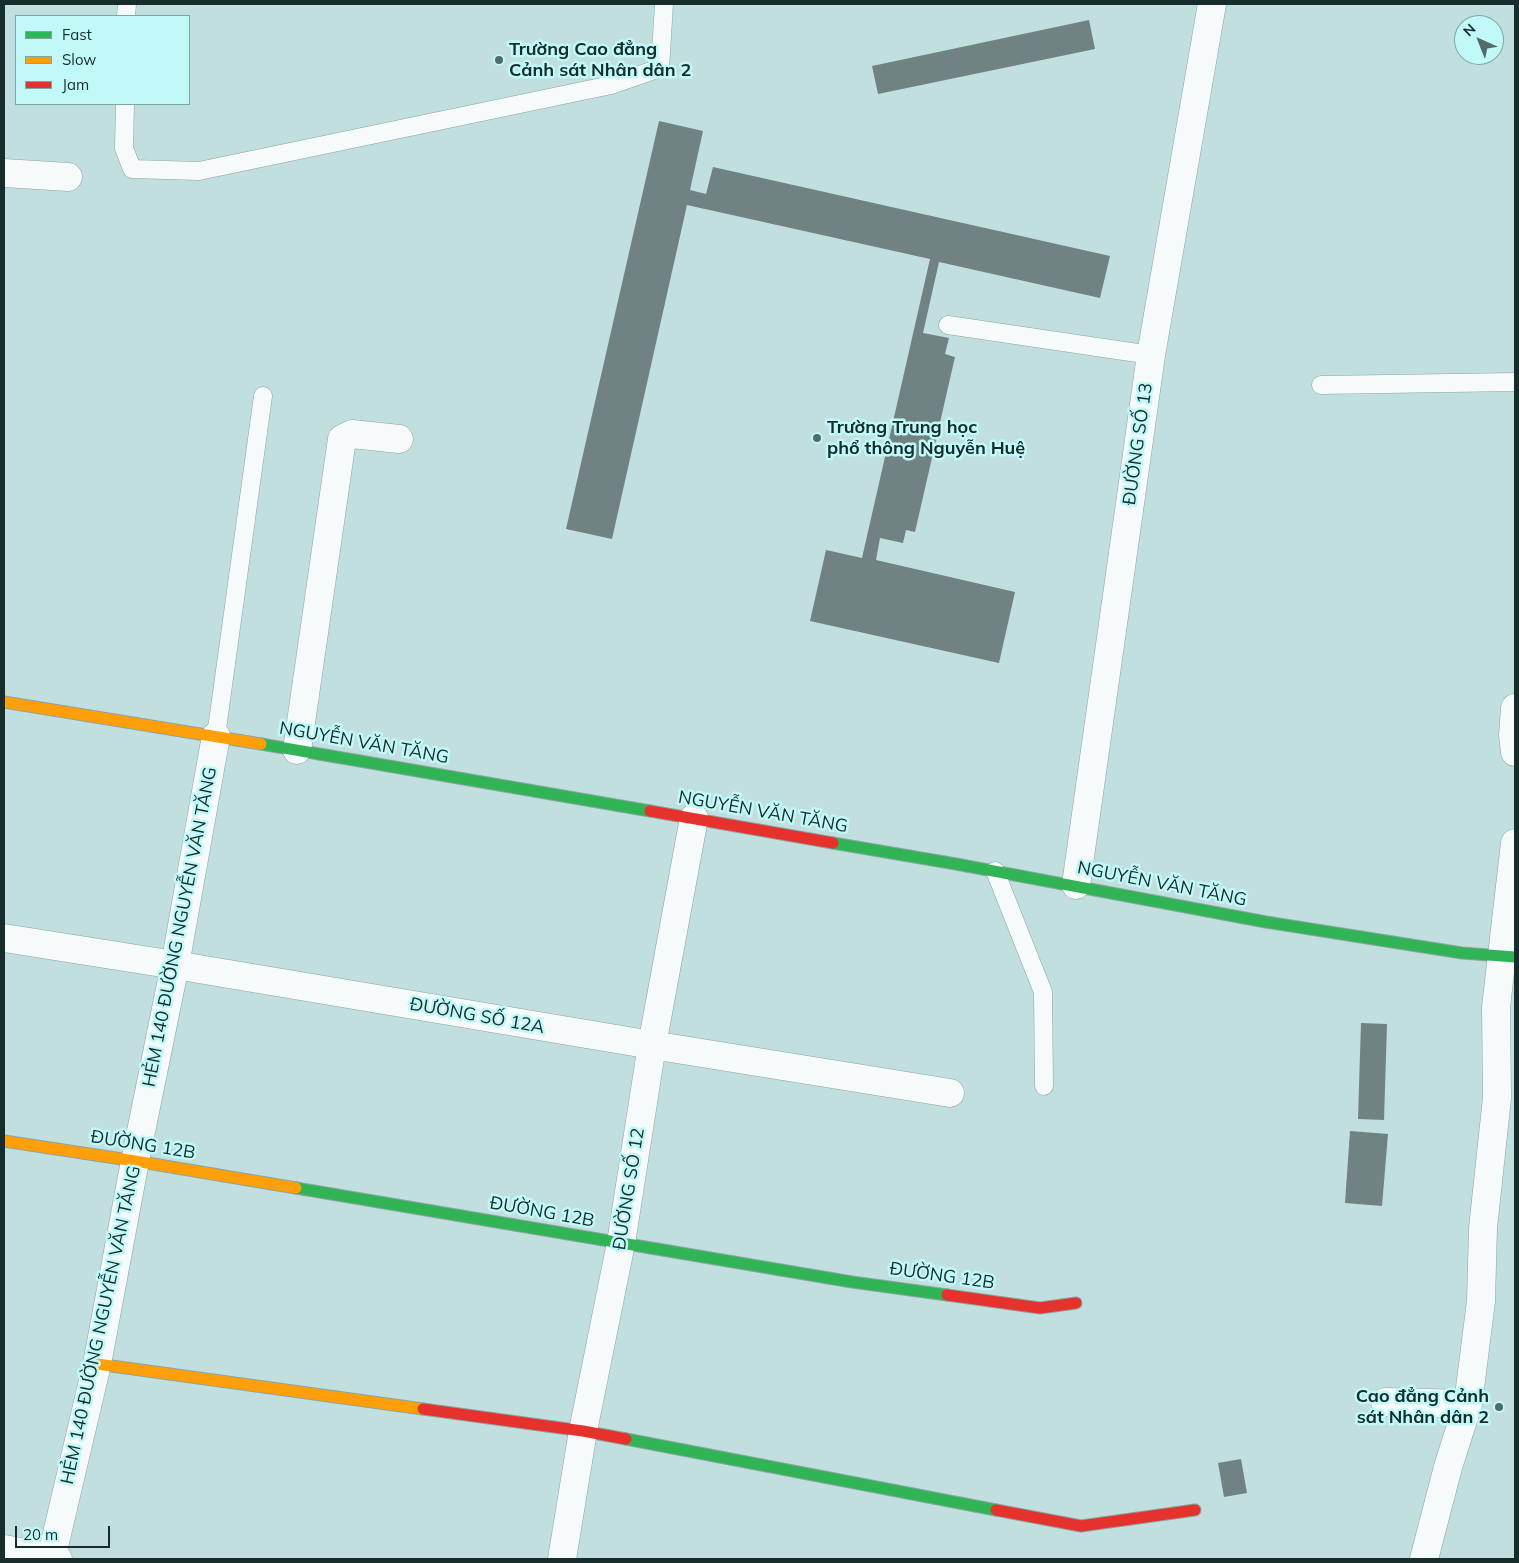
<!DOCTYPE html>
<html>
<head>
<meta charset="utf-8">
<style>
  body { margin:0 }
  #map { position:relative; width:1519px; height:1563px; overflow:hidden; background:#c0dfde; font-family:Mulish,sans-serif }
  canvas { display:block }
  .frame { position:absolute; inset:0; border:5px solid #162d2c; pointer-events:none }
  .legend { position:absolute; left:15px; top:15px; width:175px; height:90px; box-sizing:border-box; background:#c0f9f8; border:1px solid #7ca7a6; margin:0; padding:6px 9px; list-style:none; font-size:15px; color:#162d2c }
  .legend li { display:flex; align-items:center; gap:10px; height:25px }
  .legend b { width:25px; border:1px solid #7ca7a6 }
  .north { position:absolute; left:1454px; top:15px; width:50px; height:50px; box-sizing:border-box; background:#c0f9f8; border:1px solid #7ca7a6; border-radius:50%; rotate:316deg; font-size:14px; font-weight:700; line-height:20px; text-align:center; color:#162d2c }
  .north::after { content:''; display:block; margin:auto; width:18px; height:22px; background:#526b6a; clip-path:polygon(50% 0,100% 100%,50% 72%,0 100%) }
  .scale { position:absolute; left:15px; top:1526px; width:95px; height:22px; box-sizing:border-box; border:2px solid #162d2c; border-top:0; padding-left:6px; font-size:15px; line-height:18px; white-space:nowrap; color:#162d2c; -webkit-text-stroke:4px #c0f9f8; paint-order:stroke }
</style>
</head>
<body>
<div id="map">
<canvas width="1519" height="1563"></canvas>
<div class="frame"></div>
<ul class="legend">
<li><b style="height:6px;background:#30b455"></b>Fast</li>
<li><b style="height:6px;background:#ff9f0a"></b>Slow</li>
<li><b style="height:6px;background:#e5322d"></b>Jam</li>
</ul>
<div class="north">N</div>
<div class="scale">20 m</div>
</div>
<script>
const ctx = document.querySelector('canvas').getContext('2d');
ctx.lineJoin = 'round';
function fill(path, color) {
  ctx.fillStyle = color;
  ctx.fill(path, 'evenodd');
}
function poly(rows) {
  const path = new Path2D();
  for (const r of rows) {
    path.moveTo(r[0], r[1]);
    for (let i = 2; i < r.length; i += 2) path.lineTo(r[i], r[i + 1]);
  }
  return path;
}
function strokePath(path, color, width, dash) {
  ctx.strokeStyle = color;
  ctx.lineWidth = width;
  ctx.lineCap = dash ? 'butt' : 'round';
  ctx.setLineDash(dash || []);
  ctx.stroke(path);
}
function write(font, color, halo, rows, align = 'center') {
  ctx.font = font + ' Mulish,sans-serif';
  ctx.lineWidth = 5;
  ctx.setLineDash([]);
  ctx.textBaseline = 'middle';
  ctx.strokeStyle = halo;
  ctx.fillStyle = color;
  for (const [text, x, y, turn = 0] of rows) {
    ctx.save();
    ctx.translate(x, y);
    ctx.rotate((+turn || 0) * Math.PI / 180);
    ctx.textAlign = isNaN(turn) ? turn : align;
    if (halo) ctx.strokeText(text, 0, 0);
    ctx.fillText(text, 0, 0);
    ctx.restore();
  }
}
fill(poly([
  [1089,20,1095,49,878,94,872,66],
  [659,121,703,131,690,190,706,194,713,167,1110,256,1100,298,939,262,923,333,949,338,945,354,955,357,915,532,906,530,903,543,880,538,876,560,1015,592,999,663,810,621,826,550,862,558,930,259,687,205,612,539,566,529],
  [1361,1023,1387,1024,1384,1120,1358,1119],
  [1350,1131,1388,1134,1382,1206,1345,1203],
  [1241,1459,1247,1493,1224,1497,1218,1463]
]), '#708382');
const lane = poly([
  [126,16,127,4],
  [125,104,124,148,132,169,199,171,611,85,660,68,664,4],
  [948,325,1151,355],
  [1321,385,1515,382],
  [216,736,263,396],
  [995,871,1043,992,1044,1086]
]);
const street = poly([
  [4,173,68,177],
  [1515,708,1513,735,1515,752],
  [297,750,342,439,352,434,399,439],
  [1076,885,1151,355,1212,4],
  [4,938,175,965,652,1045,950,1093],
  [1385,1402,1468,1404],
  [4,1549,58,1559],
  [51,1559,97,1364,135,1161,175,965,216,736],
  [562,1559,583,1431,621,1243,652,1045,694,818],
  [1424,1559,1448,1467,1468,1404,1481,1301,1483,1228,1497,1098,1496,1007,1515,843]
]);
const fast = poly([
  [261,744,650,811],
  [833,843,956,864,1266,922,1462,953,1515,957],
  [296,1188,852,1282,947,1295],
  [626,1439,996,1510]
]);
const slow = poly([
  [4,702,261,744],
  [4,1141,135,1161,296,1188],
  [97,1364,423,1409]
]);
const jam = poly([
  [650,811,833,843],
  [947,1295,1040,1308,1076,1303],
  [423,1409,583,1431,626,1439],
  [996,1510,1081,1526,1195,1510]
]);
strokePath(lane, '#8ca4a3', 19);
strokePath(street, '#8ca4a3', 29);
strokePath(fast, '#8ca4a3', 13);
strokePath(slow, '#8ca4a3', 13);
strokePath(jam, '#8ca4a3', 13);
strokePath(lane, '#f6fafa', 18);
strokePath(street, '#f6fafa', 28);
strokePath(fast, '#30b455', 11);
strokePath(slow, '#ff9f0a', 11);
strokePath(jam, '#e5322d', 11);
for (const [x, y, r, color] of [
  [499,60,5,"#526b6a"],
  [817,438,5,"#526b6a"],
  [1499,1407,5,"#526b6a"]
]) {
  const dot = new Path2D();
  dot.arc(x, y, r, 0, 2 * Math.PI);
  ctx.fillStyle = color;
  ctx.fill(dot);
  strokePath(dot, '#c0f9f8', 2);
}
write('bold 18px', '#162d2c', '#c0f9f8', [
  ["Trường Cao đẳng",509,50],
  ["Cảnh sát Nhân dân 2",509,71],
  ["Trường Trung học",827,428],
  ["phổ thông Nguyễn Huệ",827,449],
  ["Cao đẳng Cảnh",1489,1397,"right"],
  ["sát Nhân dân 2",1489,1418,"right"]
], 'left');
write('18px', '#162d2c', '#c0f9f8', [
  ["ĐƯỜNG SỐ 13",1138,444,-82],
  ["NGUYỄN VĂN TĂNG",364,743,10],
  ["NGUYỄN VĂN TĂNG",763,812,10],
  ["NGUYỄN VĂN TĂNG",1162,884,11],
  ["HẺM 140 ĐƯỜNG NGUYỄN VĂN TĂNG",180,927,-79],
  ["ĐƯỜNG SỐ 12A",477,1016,10],
  ["ĐƯỜNG 12B",143,1145,9],
  ["ĐƯỜNG SỐ 12",629,1189,-81],
  ["ĐƯỜNG 12B",542,1212,10],
  ["ĐƯỜNG 12B",942,1276,8],
  ["HẺM 140 ĐƯỜNG NGUYỄN VĂN TĂNG",101,1325,-78]
]);
</script>
</body>
</html>
